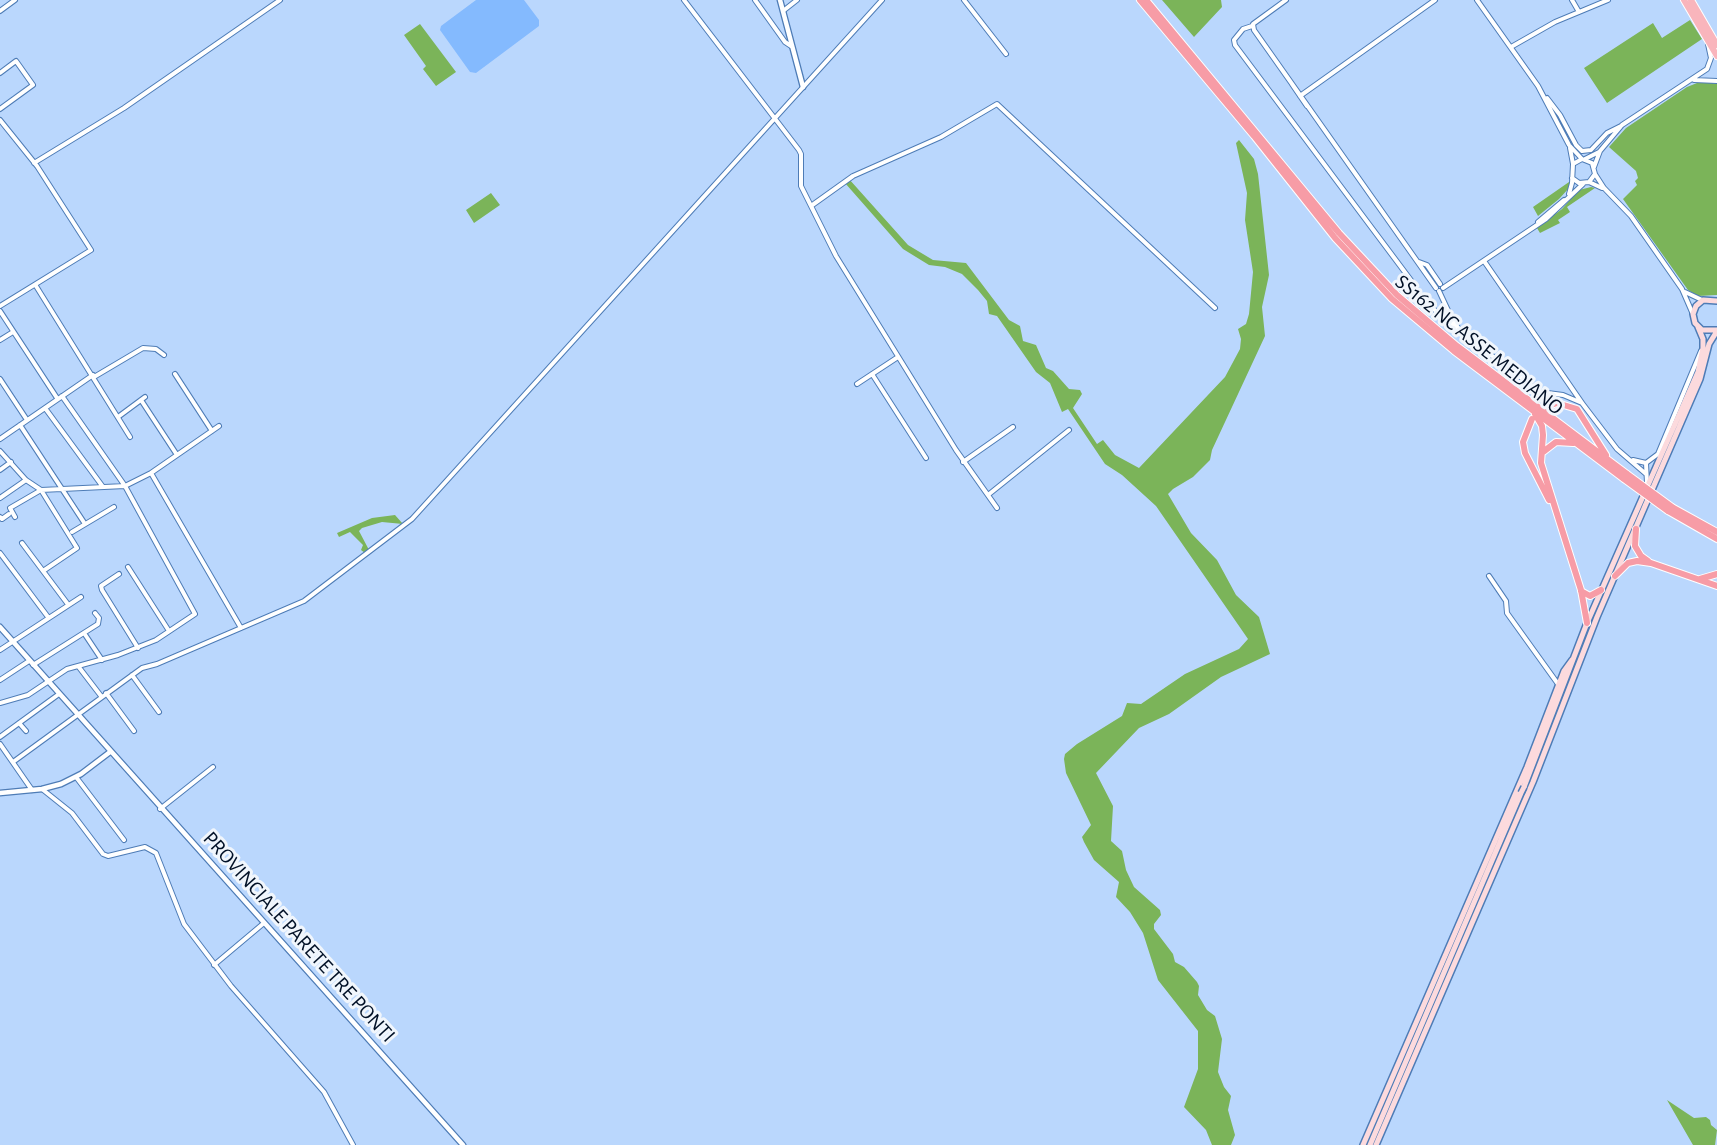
<!DOCTYPE html>
<html>
<head>
<meta charset="utf-8">
<style>
  body { margin:0 }
  canvas { display:block; background:#bad7fd }
</style>
</head>
<body>
<canvas width="1717" height="1145"></canvas>
<script>
const ctx = document.querySelector('canvas').getContext('2d');
ctx.lineJoin = 'round';
function fill(path, color) {
  ctx.fillStyle = color;
  ctx.fill(path, 'evenodd');
}
function poly(rows) {
  const path = new Path2D();
  for (const r of rows) {
    path.moveTo(r[0], r[1]);
    for (let i = 2; i < r.length; i += 2) path.lineTo(r[i], r[i + 1]);
  }
  return path;
}
function strokePath(path, color, width, dash) {
  ctx.strokeStyle = color;
  ctx.lineWidth = width;
  ctx.lineCap = dash ? 'butt' : 'round';
  ctx.setLineDash(dash || []);
  ctx.stroke(path);
}
function write(font, color, halo, rows, align = 'center') {
  ctx.font = font + ' "Alegreya Sans",sans-serif';
  ctx.lineWidth = 6;
  ctx.setLineDash([]);
  ctx.textBaseline = 'middle';
  ctx.strokeStyle = halo;
  ctx.fillStyle = color;
  for (const [text, x, y, turn = 0] of rows) {
    ctx.save();
    ctx.translate(x, y);
    ctx.rotate((+turn || 0) * Math.PI / 180);
    ctx.textAlign = isNaN(turn) ? turn : align;
    if (halo) ctx.strokeText(text, 0, 0);
    ctx.fillText(text, 0, 0);
    ctx.restore();
  }
}
fill(poly([
  [1162,0,1221,0,1222,7,1194,37],
  [1690,20,1702,39,1607,103,1584,68,1653,23,1662,38],
  [420,24,456,72,436,86,423,69,426,66,404,35],
  [1702,81,1717,84,1717,295,1698,296,1688,290,1623,199,1637,185,1635,181,1638,178,1636,171,1609,147,1626,128,1687,87],
  [1239,140,1254,159,1258,174,1269,275,1262,307,1265,336,1212,450,1210,460,1193,477,1173,489,1168,494,1191,533,1217,560,1236,595,1259,617,1270,654,1221,677,1169,714,1139,728,1096,773,1113,806,1111,841,1122,851,1126,870,1134,887,1160,910,1161,915,1154,924,1154,929,1173,954,1175,962,1184,967,1197,982,1199,986,1198,995,1207,1010,1215,1016,1222,1039,1218,1072,1224,1087,1231,1096,1228,1110,1235,1135,1231,1145,1212,1145,1206,1130,1184,1107,1198,1069,1198,1031,1158,980,1143,933,1130,912,1116,897,1119,882,1094,860,1084,842,1082,837,1091,825,1066,773,1064,759,1065,754,1077,744,1122,716,1127,703,1141,704,1185,674,1239,649,1248,639,1156,506,1122,475,1105,464,1068,409,1062,412,1050,383,1036,372,997,316,989,314,987,301,978,290,962,274,945,267,929,265,903,249,845,183,849,179,908,245,933,260,966,263,1009,320,1020,326,1023,341,1036,345,1046,368,1053,371,1069,389,1080,390,1082,394,1073,408,1097,444,1103,440,1115,455,1139,468,1225,377,1240,349,1241,339,1238,329,1246,324,1249,314,1253,272,1245,220,1247,193,1236,143],
  [1569,182,1569,188,1559,199,1538,216,1533,207],
  [1591,187,1595,188,1567,207,1570,212,1558,220,1560,223,1540,233,1537,228,1562,209,1579,190],
  [491,193,500,205,474,223,466,210],
  [395,515,403,524,382,522,362,528,359,531,369,550,365,553,361,550,363,545,350,532,339,537,337,533,372,518],
  [1667,1100,1694,1118,1706,1117,1710,1120,1711,1125,1717,1130,1715,1145,1693,1145]
]), '#7bb459');
fill(poly([
  [476,0,524,0,539,20,539,26,476,73,470,72,440,30,441,26]
]), '#84bafe');
const minor = poly([
  [684,0,799,150,801,154,801,186,836,256,956,450,997,508],
  [755,0,785,42,791,46],
  [964,0,1006,54],
  [1286,0,1253,24,1254,30,1436,288],
  [1477,0,1538,86,1569,145,1582,159],
  [1572,0,1579,12],
  [0,11,15,0],
  [783,11,797,0],
  [1252,26,1243,29,1234,40,1235,45,1413,283,1421,299,1456,327],
  [1511,47,1555,22,1608,0],
  [0,73,16,61,33,85,0,109],
  [1694,80,1717,81],
  [1292,84,1307,106],
  [1300,96,1435,0],
  [1547,98,1560,115,1576,145,1582,151,1591,150,1607,133,1621,126],
  [0,120,37,166,91,250,0,306],
  [1570,148,1573,164],
  [1585,159,1599,152],
  [34,163,124,108,280,0],
  [1594,167,1600,151,1622,125,1707,69,1711,58,1708,44],
  [1595,174,1604,188,1631,216,1682,289,1692,312],
  [1589,182,1602,188],
  [1569,194,1572,183,1573,164,1582,159,1592,163,1595,174,1589,182,1579,183,1572,178],
  [811,206,853,176,941,137,997,104,1215,308],
  [1538,222,1564,200],
  [1484,261,1582,403],
  [1419,262,1427,265,1440,284],
  [36,286,130,437],
  [1443,288,1546,219,1583,184],
  [1439,291,1453,321,1463,334,1540,392,1563,395,1582,403,1617,449,1646,474],
  [1685,292,1702,300],
  [0,311,57,398],
  [0,340,13,332],
  [175,374,212,431],
  [872,374,926,458],
  [94,377,143,348,156,349,164,355],
  [0,379,27,420],
  [857,384,898,357],
  [141,400,177,455],
  [45,408,103,487],
  [118,417,145,397],
  [20,425,85,524],
  [0,439,93,375],
  [0,451,26,480,41,490,77,548,43,571],
  [1633,460,1646,463,1658,454,1701,351],
  [963,462,1013,427],
  [1646,463,1647,483],
  [0,470,11,462],
  [151,473,241,628],
  [988,495,1069,430],
  [0,498,26,480],
  [0,517,2,519,9,514],
  [15,517,10,508,41,490,125,486,151,473,219,426],
  [72,532,114,507],
  [22,543,67,603],
  [0,553,48,617],
  [128,567,169,631],
  [119,574,101,586,102,590,138,648],
  [1489,576,1506,601,1507,613,1558,684],
  [84,633,102,660],
  [0,650,81,597],
  [33,665,98,624,99,618,95,613],
  [78,666,101,696],
  [132,675,159,712],
  [0,680,29,661],
  [106,693,134,731],
  [0,703,28,695,67,669,118,655,156,640,195,614,125,486,62,396],
  [19,723,26,731],
  [0,737,59,694],
  [0,744,32,790],
  [13,762,142,668,157,664,304,601,412,519,882,0],
  [76,777,124,840],
  [42,789,72,813,103,854,108,856,145,847,156,853,184,924,231,986,324,1092,353,1145],
  [160,809,213,767],
  [214,965,264,923]
]);
const tertiary = poly([
  [780,0,803,87],
  [0,627,463,1145],
  [0,793,42,789,61,784,81,774,110,752]
]);
const secondary = poly([
  [1717,301,1703,300,1696,306,1693,314,1695,323,1702,330,1717,330],
  [1524,787,1587,623,1698,372,1703,348,1703,339,1698,327],
  [1363,1145,1527,767,1564,671,1572,660],
  [1370,1145,1521,793],
  [1376,1145,1533,782,1597,617,1700,379,1709,344,1717,331]
]);
const primary = poly([
  [1684,0,1717,56],
  [1691,0,1717,45]
]);
const trunk = poly([
  [1140,0,1254,136,1335,238,1392,299,1454,351,1624,479],
  [1146,0,1339,233,1397,295,1457,346,1627,474],
  [1545,407,1557,403,1577,409,1606,455],
  [1535,414,1542,426,1543,435,1541,463,1581,590,1587,623],
  [1532,419,1523,442,1525,453,1549,500],
  [1543,452,1556,442,1573,443],
  [1672,507,1717,532],
  [1668,511,1717,539],
  [1636,529,1635,546,1641,556,1648,561],
  [1615,576,1628,563,1637,561,1651,563,1717,586],
  [1700,579,1717,574],
  [1581,591,1590,596,1601,590]
]);
strokePath(minor, '#4e7cb6', 6);
strokePath(tertiary, '#4e7cb6', 7);
strokePath(secondary, '#4e7cb6', 8);
strokePath(primary, '#fff', 8);
strokePath(trunk, '#fff', 8);
strokePath(minor, '#fff', 4);
strokePath(tertiary, '#fff', 4.5);
strokePath(secondary, '#fcdadd', 5);
strokePath(primary, '#f9b5bc', 6);
strokePath(trunk, '#f79ca6', 6);
const secondaryBridge = poly([
  [1521,793,1524,787]
]);
const trunkBridge = poly([
  [1627,474,1672,507],
  [1624,479,1668,511]
]);
strokePath(secondaryBridge, '#4e7cb6', 8, []);
strokePath(trunkBridge, '#fff', 8, []);
strokePath(secondaryBridge, '#fcdadd', 5);
strokePath(trunkBridge, '#f79ca6', 6);
write('21px', '#021127', '#f1f6fc', [
  ["SS162 NC ASSE MEDIANO",1479,345,39],
  ["PROVINCIALE PARETE TRE PONTI",299,937,48]
]);
</script>
</body>
</html>
